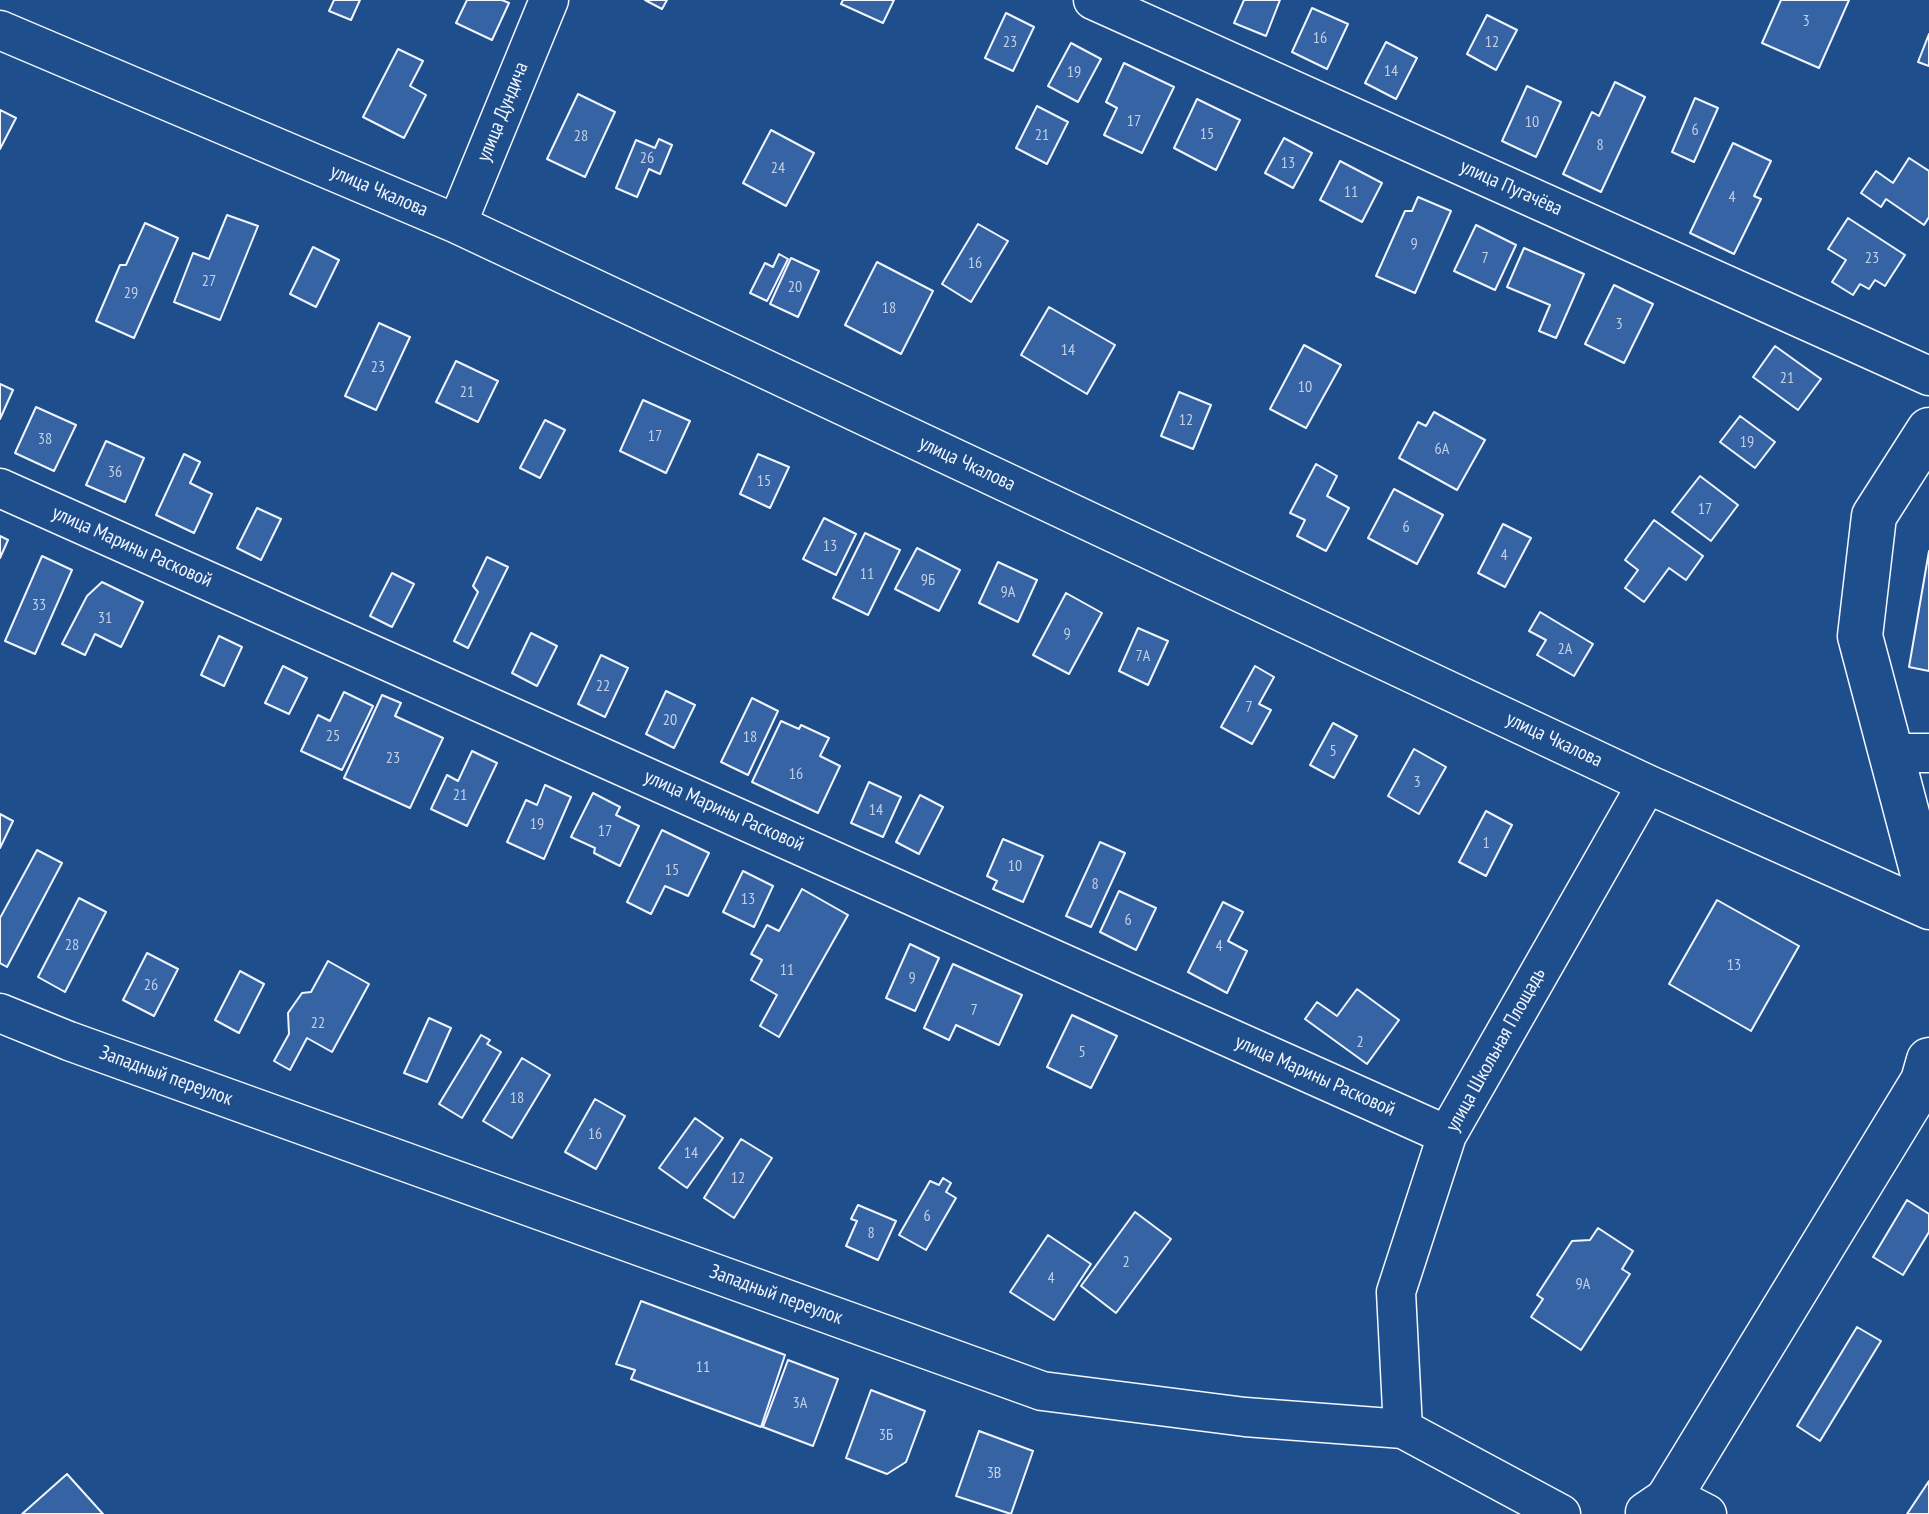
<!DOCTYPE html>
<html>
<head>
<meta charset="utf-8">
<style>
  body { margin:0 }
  canvas { display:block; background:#1f4e8c }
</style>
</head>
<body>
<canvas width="1929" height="1514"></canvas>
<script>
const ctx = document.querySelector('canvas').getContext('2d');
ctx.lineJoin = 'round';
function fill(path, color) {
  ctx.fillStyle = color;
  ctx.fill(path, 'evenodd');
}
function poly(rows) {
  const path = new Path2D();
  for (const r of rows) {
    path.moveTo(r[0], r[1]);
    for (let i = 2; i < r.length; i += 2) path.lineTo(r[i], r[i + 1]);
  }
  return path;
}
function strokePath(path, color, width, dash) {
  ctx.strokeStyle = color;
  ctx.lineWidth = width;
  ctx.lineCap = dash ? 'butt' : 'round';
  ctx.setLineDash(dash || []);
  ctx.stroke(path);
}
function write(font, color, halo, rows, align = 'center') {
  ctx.font = font + ' "PT Sans Narrow",sans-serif';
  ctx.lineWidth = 6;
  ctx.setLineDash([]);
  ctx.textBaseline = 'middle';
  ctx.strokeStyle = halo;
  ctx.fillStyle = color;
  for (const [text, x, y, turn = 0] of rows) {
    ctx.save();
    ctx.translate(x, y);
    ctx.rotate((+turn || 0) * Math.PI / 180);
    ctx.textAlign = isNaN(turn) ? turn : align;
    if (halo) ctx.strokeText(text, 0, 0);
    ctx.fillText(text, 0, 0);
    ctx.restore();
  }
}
const building = poly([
  [334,0,360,0,351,20,329,11,334,0],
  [467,0,502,0,509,3,492,40,456,23,467,0],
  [645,0,667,0,662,9,645,0],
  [843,0,894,0,883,23,841,4,843,0],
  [1244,0,1280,0,1266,36,1234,23,1244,0],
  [1781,0,1849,0,1819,68,1762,43,1781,0],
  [1312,8,1348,24,1327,69,1292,52,1312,8],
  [1006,13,1034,27,1013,71,985,58,1006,13],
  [1487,15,1517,30,1496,70,1467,54,1487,15],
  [1929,34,1929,66,1918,62,1929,34],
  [1386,42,1417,58,1396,99,1365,83,1386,42],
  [1071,43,1101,59,1078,102,1048,86,1071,43],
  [398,49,423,61,410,86,426,95,404,138,363,117,398,49],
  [1124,63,1174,87,1142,153,1104,135,1117,108,1106,102,1124,63],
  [1615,82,1645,97,1601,192,1563,174,1592,112,1599,116,1615,82],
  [1527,86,1561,102,1536,157,1502,141,1527,86],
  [578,94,615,112,585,177,547,159,578,94],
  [1695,98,1718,108,1694,162,1672,152,1695,98],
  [1197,99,1240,120,1216,170,1174,148,1197,99],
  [1037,106,1068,122,1047,164,1016,148,1037,106],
  [0,110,16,118,0,149,0,110],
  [771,130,814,153,786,206,743,183,771,130],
  [1284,138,1312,153,1293,188,1265,173,1284,138],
  [659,139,672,145,660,174,649,169,637,197,616,188,636,140,655,148,659,139],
  [1733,143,1771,161,1754,196,1761,199,1734,254,1690,233,1733,143],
  [1909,158,1929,171,1929,217,1924,225,1886,199,1881,207,1861,193,1876,171,1893,183,1909,158],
  [1340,161,1382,183,1362,222,1320,200,1340,161],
  [1418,197,1451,211,1415,293,1376,276,1405,211,1412,211,1418,197],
  [227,215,258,226,220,320,174,302,193,253,209,259,227,215],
  [1848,218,1905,255,1885,286,1875,280,1869,289,1860,284,1853,295,1832,282,1846,260,1828,249,1848,218],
  [145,223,178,238,134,338,96,321,120,265,126,265,145,223],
  [978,224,1008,241,971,302,942,284,978,224],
  [1476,225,1516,245,1495,290,1454,271,1476,225],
  [313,247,339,260,316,307,290,294,313,247],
  [1524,248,1584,274,1556,338,1539,331,1550,305,1507,287,1524,248],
  [779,254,788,259,767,301,750,293,765,263,773,267,779,254],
  [791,258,819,271,798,317,770,304,791,258],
  [877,262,933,291,901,354,845,325,877,262],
  [1614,285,1653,304,1624,363,1585,344,1614,285],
  [1049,307,1115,345,1087,394,1021,355,1049,307],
  [379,323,410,337,376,410,345,396,379,323],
  [1304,345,1341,365,1306,428,1270,409,1304,345],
  [1775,346,1821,379,1798,410,1753,377,1775,346],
  [456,361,498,381,478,422,436,402,456,361],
  [0,384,13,390,0,419,0,384],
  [1179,392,1211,405,1193,449,1161,436,1179,392],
  [643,400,690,421,666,473,620,451,643,400],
  [36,407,76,425,54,471,15,453,36,407],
  [1434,412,1485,440,1457,490,1399,458,1418,422,1426,426,1434,412],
  [1740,416,1775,442,1755,468,1720,442,1740,416],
  [545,420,565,430,540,478,520,468,545,420],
  [106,441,144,458,125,502,86,485,106,441],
  [184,454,200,462,190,483,212,494,194,533,156,515,184,454],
  [758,454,789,467,770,508,740,494,758,454],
  [1316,464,1337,476,1327,496,1349,508,1326,551,1297,536,1305,520,1290,513,1316,464],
  [1700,476,1738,505,1711,541,1672,512,1700,476],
  [1394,489,1443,515,1417,564,1368,538,1394,489],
  [257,508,281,519,261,560,237,548,257,508],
  [824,518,856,534,836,575,803,559,824,518],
  [1654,520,1703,556,1686,580,1669,568,1644,602,1625,588,1638,570,1625,560,1654,520],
  [1503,524,1531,538,1505,587,1478,573,1503,524],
  [865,533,900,550,868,615,833,598,865,533],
  [0,536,8,540,0,558,0,536],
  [917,548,960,570,939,611,895,589,917,548],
  [1929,551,1929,671,1909,667,1929,551],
  [42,556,72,570,35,654,5,641,42,556],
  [487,557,508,567,468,648,454,641,478,592,473,586,487,557],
  [998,562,1037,580,1018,622,979,603,998,562],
  [392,573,414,584,392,627,370,616,392,573],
  [102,582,143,602,121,647,95,634,85,655,62,644,87,596,102,582],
  [1066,593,1102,613,1069,674,1033,655,1066,593],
  [1540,612,1593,644,1574,676,1537,655,1546,640,1529,631,1540,612],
  [1138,628,1168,641,1148,685,1119,671,1138,628],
  [531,633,557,646,537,686,512,673,531,633],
  [219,636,242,647,224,686,201,675,219,636],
  [601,655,628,668,605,717,578,704,601,655],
  [283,666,307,678,289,714,265,703,283,666],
  [1255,666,1274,677,1259,704,1271,710,1252,744,1221,727,1255,666],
  [666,691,695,705,674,748,646,734,666,691],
  [344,692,373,706,342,770,301,751,318,715,330,721,344,692],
  [382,695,401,703,395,716,443,738,410,808,344,778,382,695],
  [752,698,778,711,748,775,721,762,752,698],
  [781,721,799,729,801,725,829,738,820,756,840,766,818,813,752,782,781,721],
  [1333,723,1357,736,1334,778,1310,765,1333,723],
  [1414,749,1446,767,1419,814,1388,796,1414,749],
  [472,751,497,763,467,826,431,809,447,775,458,781,472,751],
  [869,782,901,797,883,837,851,823,869,782],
  [545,785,571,797,544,859,507,842,526,800,537,805,545,785],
  [593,793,620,807,616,815,639,826,620,866,594,853,595,848,571,837,593,793],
  [920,795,943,807,919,854,896,842,920,795],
  [1486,811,1512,825,1486,876,1459,862,1486,811],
  [0,814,13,821,0,848,0,814],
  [662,830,709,853,688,896,665,886,651,914,627,902,662,830],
  [1003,839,1043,856,1023,902,993,889,997,881,987,876,1003,839],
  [1100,842,1125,853,1091,927,1066,916,1100,842],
  [37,850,62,863,7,967,0,963,0,918,37,850],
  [743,871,773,886,754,927,723,912,743,871],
  [802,889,848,915,779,1037,760,1026,777,995,751,980,762,960,751,954,767,925,779,931,802,889],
  [1119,891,1156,908,1136,950,1100,932,1119,891],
  [79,898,106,912,65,992,38,977,79,898],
  [1717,900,1799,946,1751,1031,1669,984,1717,900],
  [1223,902,1243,912,1228,941,1247,951,1227,993,1188,972,1223,902],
  [910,944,939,958,915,1011,886,998,910,944],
  [147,953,178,969,154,1016,123,1000,147,953],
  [328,961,369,984,332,1052,307,1038,290,1070,274,1061,289,1034,288,1013,302,993,311,992,328,961],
  [953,964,1022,995,999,1045,956,1025,949,1040,924,1028,953,964],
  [240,971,264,984,239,1033,215,1020,240,971],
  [1357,989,1399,1020,1367,1064,1305,1019,1317,1002,1337,1016,1357,989],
  [1072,1015,1117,1036,1091,1088,1047,1067,1072,1015],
  [429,1018,451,1028,427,1082,404,1073,429,1018],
  [481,1035,490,1040,487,1044,501,1052,462,1118,439,1104,481,1035],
  [522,1058,550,1075,512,1138,483,1121,522,1058],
  [595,1099,625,1116,596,1169,565,1152,595,1099],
  [695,1118,723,1138,687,1188,659,1168,695,1118],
  [741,1139,772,1158,734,1218,704,1198,741,1139],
  [943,1178,951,1183,946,1192,956,1198,926,1250,899,1235,930,1181,939,1185,943,1178],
  [1907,1200,1929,1214,1929,1232,1903,1275,1873,1257,1907,1200],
  [858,1205,896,1221,878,1260,846,1246,857,1221,851,1219,858,1205],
  [1135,1212,1171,1239,1116,1313,1081,1286,1135,1212],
  [1598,1228,1633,1251,1622,1269,1630,1274,1581,1350,1531,1317,1543,1299,1537,1295,1572,1241,1590,1240,1598,1228],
  [1048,1235,1091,1264,1054,1320,1010,1292,1048,1235],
  [641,1301,785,1355,761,1427,631,1379,635,1370,616,1364,641,1301],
  [1857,1327,1881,1341,1820,1441,1797,1426,1857,1327],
  [788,1360,838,1379,813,1446,763,1427,788,1360],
  [871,1390,925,1411,906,1462,887,1474,846,1458,871,1390],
  [979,1431,1033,1451,1011,1514,956,1496,979,1431],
  [67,1474,103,1514,22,1514,67,1474],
  [1929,1481,1929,1514,1907,1514,1929,1481]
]);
fill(building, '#3563a3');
strokePath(building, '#f2f6ff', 2);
const minor = poly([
  [1093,0,1929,376],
  [0,30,457,224,1647,784,1929,910],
  [457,224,549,0],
  [0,488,1447,1135],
  [1890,753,1929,753],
  [0,1013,69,1041,1042,1391,1245,1417,1403,1429,1561,1514],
  [1403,1429,1396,1292,1447,1135,1647,784],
  [1645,1512,1670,1495,1707,1514]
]);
const major = poly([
  [1929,430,1874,516,1860,636,1929,897],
  [1659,1514,1923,1081,1929,1060]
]);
strokePath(minor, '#f2f6ff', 41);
strokePath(major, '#f2f6ff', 47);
strokePath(minor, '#1f4e8c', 38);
strokePath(major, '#1f4e8c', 44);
write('16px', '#c3d1e8', null, [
  ["3",1806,21],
  ["16",1320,38],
  ["23",1010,42],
  ["12",1492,42],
  ["14",1391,71],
  ["19",1074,72],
  ["17",1134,121],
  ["10",1532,122],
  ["6",1695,130],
  ["15",1207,134],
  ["21",1042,135],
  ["28",581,136],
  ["8",1600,145],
  ["26",647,158],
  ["13",1288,163],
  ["24",778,168],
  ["11",1351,192],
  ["4",1732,197],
  ["9",1414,244],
  ["7",1485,258],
  ["23",1872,258],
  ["16",975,263],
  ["27",209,281],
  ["20",795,287],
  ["29",131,293],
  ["18",889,308],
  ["3",1619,324],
  ["14",1068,350],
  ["23",378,367],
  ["21",1787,378],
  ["10",1305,387],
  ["21",467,392],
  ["12",1186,420],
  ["17",655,436],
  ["38",45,439],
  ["19",1747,442],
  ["6А",1442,449],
  ["36",115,472],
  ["15",764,481],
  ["17",1705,509],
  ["6",1406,527],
  ["13",830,546],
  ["4",1504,555],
  ["11",867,574],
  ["9Б",928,580],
  ["9А",1008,592],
  ["33",39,605],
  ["31",105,618],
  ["9",1067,634],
  ["2А",1565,649],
  ["7А",1143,656],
  ["22",603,686],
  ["7",1249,707],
  ["20",670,720],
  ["25",333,736],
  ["18",750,737],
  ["5",1333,751],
  ["23",393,758],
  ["16",796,774],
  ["3",1417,782],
  ["21",460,795],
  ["14",876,810],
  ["19",537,824],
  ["17",605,831],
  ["1",1486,843],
  ["10",1015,866],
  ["15",672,870],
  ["8",1095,884],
  ["13",748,899],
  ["6",1128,920],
  ["28",72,945],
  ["4",1219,946],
  ["13",1734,965],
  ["11",787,970],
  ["9",912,978],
  ["26",151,985],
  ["7",974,1010],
  ["22",318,1023],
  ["2",1360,1042],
  ["5",1082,1052],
  ["18",517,1098],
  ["16",595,1134],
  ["14",691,1153],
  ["12",738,1178],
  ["6",927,1216],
  ["8",871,1233],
  ["2",1126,1262],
  ["4",1051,1278],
  ["9А",1583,1284],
  ["11",703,1367],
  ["3А",800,1403],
  ["3Б",886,1435],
  ["3В",994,1473]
]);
write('20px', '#f2f6ff', '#1f4e8c', [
  ["улица Дундича",503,112,-68],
  ["улица Пугачёва",1511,188,24],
  ["улица Чкалова",379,191,23],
  ["улица Чкалова",967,464,25],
  ["улица Марины Расковой",132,547,24],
  ["улица Чкалова",1554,740,25],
  ["улица Марины Расковой",724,811,24],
  ["улица Школьная Площадь",1496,1050,-61],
  ["Западный переулок",166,1076,20],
  ["улица Марины Расковой",1315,1076,24],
  ["Западный переулок",776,1295,20]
]);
</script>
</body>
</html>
